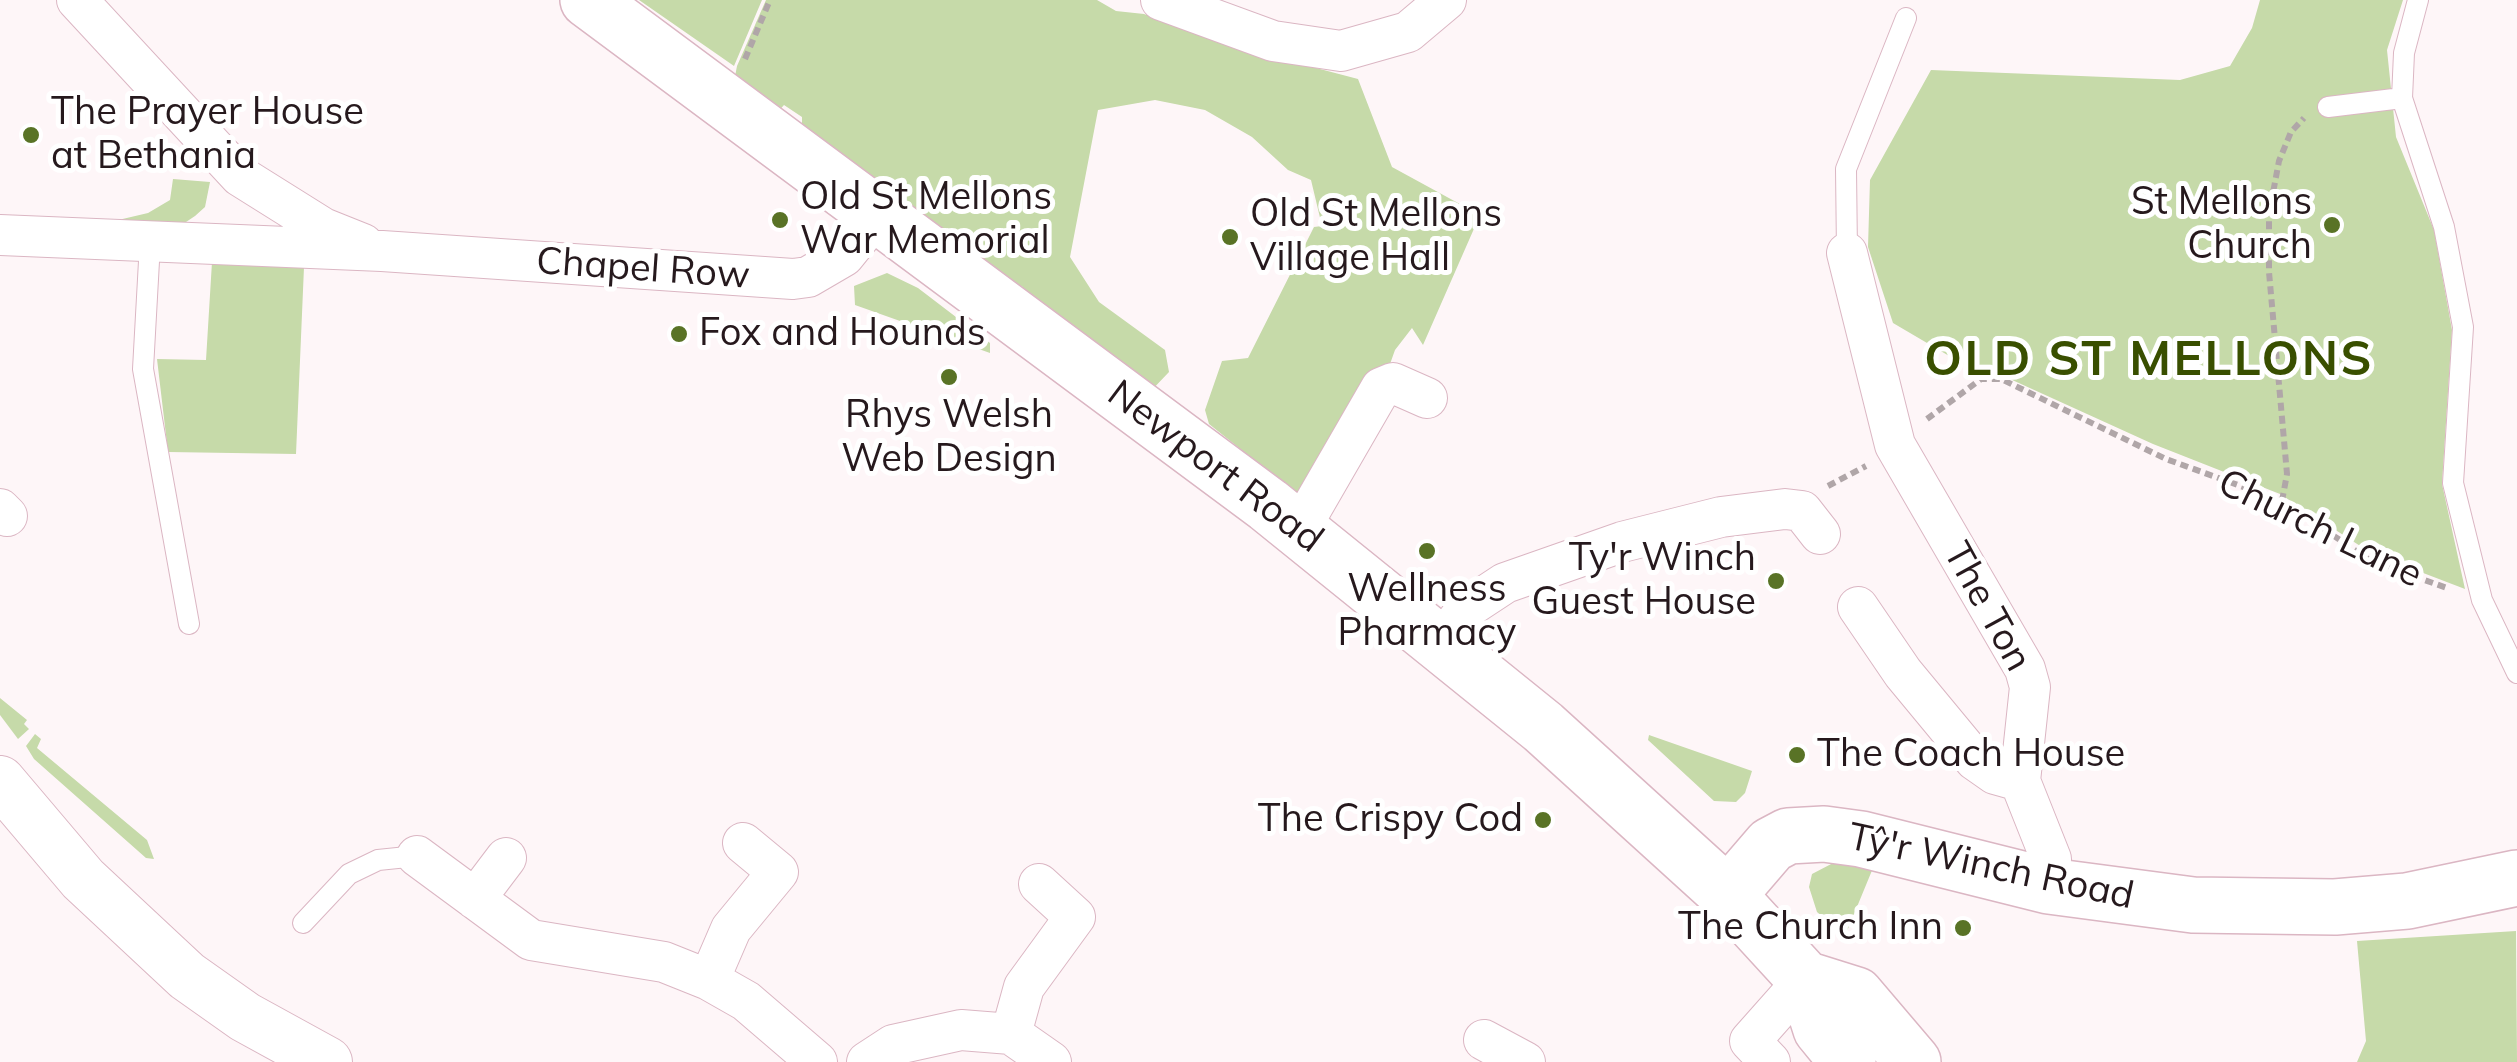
<!DOCTYPE html>
<html>
<head>
<meta charset="utf-8">
<style>
  body { margin:0 }
  canvas { display:block; background:#fef6f8 }
</style>
</head>
<body>
<canvas width="2517" height="1062"></canvas>
<script>
const ctx = document.querySelector('canvas').getContext('2d');
ctx.lineJoin = 'round';
function fill(path, color) {
  ctx.fillStyle = color;
  ctx.fill(path, 'evenodd');
}
function poly(rows) {
  const path = new Path2D();
  for (const r of rows) {
    path.moveTo(r[0], r[1]);
    for (let i = 2; i < r.length; i += 2) path.lineTo(r[i], r[i + 1]);
  }
  return path;
}
function strokePath(path, color, width, dash) {
  ctx.strokeStyle = color;
  ctx.lineWidth = width;
  ctx.lineCap = dash ? 'butt' : 'round';
  ctx.setLineDash(dash || []);
  ctx.stroke(path);
}
function write(font, color, halo, rows, align = 'center') {
  ctx.font = font + ' Mulish,sans-serif';
  ctx.lineWidth = 10;
  ctx.setLineDash([]);
  ctx.textBaseline = 'middle';
  ctx.strokeStyle = halo;
  ctx.fillStyle = color;
  for (const [text, x, y, turn = 0] of rows) {
    ctx.save();
    ctx.translate(x, y);
    ctx.rotate((+turn || 0) * Math.PI / 180);
    ctx.textAlign = isNaN(turn) ? turn : align;
    if (halo) ctx.strokeText(text, 0, 0);
    ctx.fillText(text, 0, 0);
    ctx.restore();
  }
}
fill(poly([
  [639,0,762,0,734,66],
  [766,0,1097,0,1116,11,1144,14,1240,48,1358,79,1392,167,1480,215,1423,345,1412,328,1395,350,1385,378,1298,495,1209,424,1205,410,1222,361,1248,358,1314,227,1322,226,1311,180,1288,170,1252,137,1205,110,1155,100,1098,110,1070,257,1099,302,1165,350,1169,372,1148,394,1027,307,1022,286,989,285,802,133,802,117,784,105,766,125,732,92,737,66],
  [2260,0,2403,0,2387,50,2396,137,2434,230,2452,330,2442,484,2465,589,2371,553,2280,494,2153,444,1999,374,1973,370,1893,323,1868,247,1870,180,1931,70,2180,80,2230,66,2252,28],
  [173,179,210,182,205,207,195,216,183,224,114,221,148,213,170,200],
  [212,262,304,267,296,454,168,452,157,359,206,360],
  [887,273,918,288,990,343,990,353,855,305,854,286],
  [0,698,27,720,24,724,29,729,18,739,0,715],
  [35,734,41,739,37,748,147,840,154,859,146,858,34,759,26,746],
  [1649,735,1752,771,1745,793,1736,802,1714,801,1648,740],
  [1835,862,1873,868,1845,936,1817,912,1809,887,1812,874],
  [2516,931,2517,1062,2357,1062,2366,1041,2357,941]
]), '#c6daa9');
const service = poly([
  [2418,0,2404,53,2402,98,2444,227,2463,327,2453,483,2482,600,2517,673],
  [2328,107,2402,98],
  [150,243,143,369,189,624],
  [1847,253,1846,169,1906,18],
  [303,923,349,874,378,860,417,856]
]);
const minor = poly([
  [77,0,240,176,323,228,363,244],
  [1161,0,1273,41,1341,51,1408,32,1446,0],
  [0,235,382,251,793,279,808,277,844,256,878,214],
  [1847,253,1895,445,2025,669,2030,687,2020,781,2051,859,2049,886],
  [0,509,7,516],
  [1299,530,1381,388,1393,383,1427,398],
  [1858,607,1903,673,1975,760,1995,774,2020,781],
  [1441,643,1467,608,1505,583,1622,542,1721,517,1785,509,1802,511,1820,534],
  [417,856,531,940,664,962,709,980,746,1001,817,1062],
  [475,899,506,858],
  [709,980,731,929,778,872,743,843],
  [1011,1034,1024,987,1075,917,1039,884],
  [1484,1040,1525,1062],
  [867,1062,893,1045,961,1030,1011,1034,1051,1062],
  [1770,1062,1750,1041,1805,979]
]);
const tertiary = poly([
  [0,781,83,879,187,976,245,1017,327,1062]
]);
const secondary = poly([
  [588,0,1268,505,1543,727,1728,895,1805,979,1821,1029,1848,1062],
  [1728,895,1771,845,1788,836,1824,834,1861,839,2049,886,2193,905,2335,907,2407,901,2517,878],
  [1805,979,1856,995,1913,1062]
]);
strokePath(service, '#dbb6c3', 22);
strokePath(minor, '#dbb6c3', 42);
strokePath(tertiary, '#dbb6c3', 52);
strokePath(secondary, '#dbb6c3', 58);
strokePath(poly([
  [745,59,770,0],
  [1927,419,1981,379,2001,379,2166,459,2282,501,2371,561,2447,588],
  [1828,486,1866,466],
  [2282,501,2287,474,2269,272,2269,214,2279,161,2291,132,2304,118]
]), '#b0a6a8', 6, [8, 5]);
strokePath(service, '#fff', 20);
strokePath(minor, '#fff', 40);
strokePath(tertiary, '#fff', 50);
strokePath(secondary, '#fff', 55);
for (const [x, y, r, color] of [
  [31,135,10,"#597326"],
  [780,220,10,"#597326"],
  [2332,225,10,"#597326"],
  [1230,237,10,"#597326"],
  [679,334,10,"#597326"],
  [949,377,10,"#597326"],
  [1427,551,10,"#597326"],
  [1776,581,10,"#597326"],
  [1797,755,10,"#597326"],
  [1543,820,10,"#597326"],
  [1963,928,10,"#597326"]
]) {
  const dot = new Path2D();
  dot.arc(x, y, r, 0, 2 * Math.PI);
  ctx.fillStyle = color;
  ctx.fill(dot);
  strokePath(dot, '#fff', 4);
}
write('38px', '#26191d', '#fff', [
  ["The Prayer House",51,113],
  ["at Bethania",51,157],
  ["Old St Mellons",800,198],
  ["War Memorial",800,242],
  ["St Mellons",2312,203,"right"],
  ["Church",2312,247,"right"],
  ["Old St Mellons",1250,215],
  ["Village Hall",1250,259],
  ["Fox and Hounds",699,334],
  ["Rhys Welsh",949,416,"center"],
  ["Web Design",949,460,"center"],
  ["Ty'r Winch",1756,559,"right"],
  ["Guest House",1756,603,"right"],
  ["Wellness",1427,590,"center"],
  ["Pharmacy",1427,634,"center"],
  ["The Coach House",1817,755],
  ["The Crispy Cod",1523,820,"right"],
  ["The Church Inn",1943,928,"right"]
], 'left');
write('38px', '#26191d', '#fff', [
  ["Chapel Row",643,269,4],
  ["Newport Road",1215,467,37],
  ["Church Lane",2320,529,26],
  ["The Ton",1987,607,61],
  ["Tŷ'r Winch Road",1991,867,12]
]);
ctx.letterSpacing = '2.5px';
write('bold 48px', '#394f00', '#fff', [
  ["OLD ST MELLONS",2149,361]
]);
ctx.letterSpacing = '0px';
</script>
</body>
</html>
